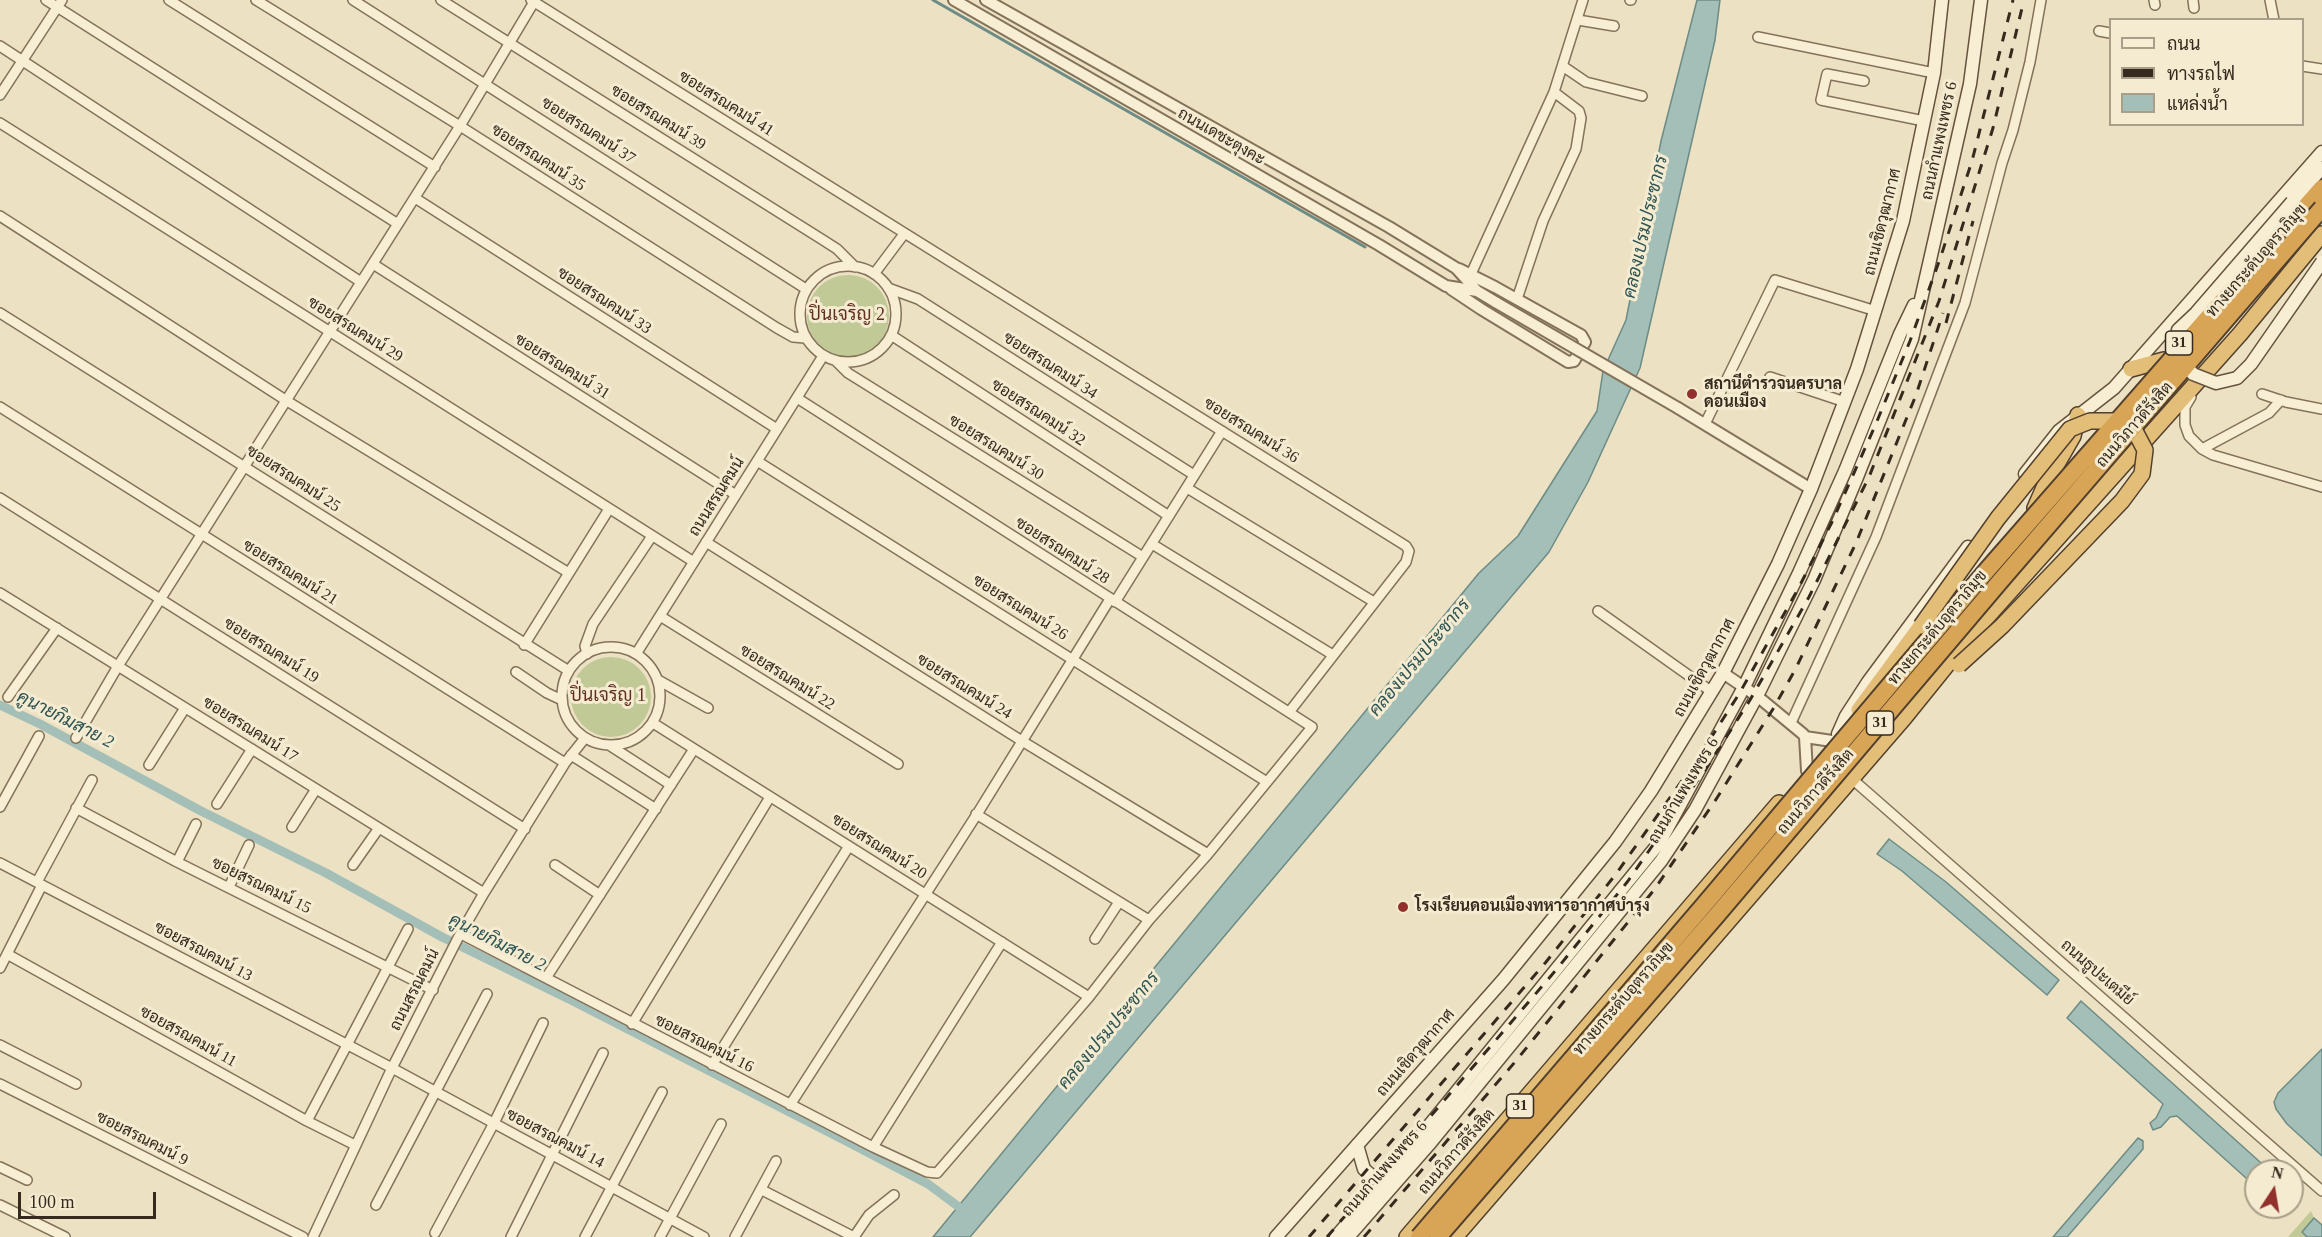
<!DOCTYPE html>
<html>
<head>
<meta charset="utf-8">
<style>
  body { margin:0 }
  #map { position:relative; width:2322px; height:1237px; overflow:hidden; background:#ece1c2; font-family:"Times New Roman",Sarabun,serif }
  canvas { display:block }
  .legend { position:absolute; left:2109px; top:18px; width:195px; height:108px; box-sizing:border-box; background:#f4ebd1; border:2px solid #a89e89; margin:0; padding:8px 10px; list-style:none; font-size:18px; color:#352a1d }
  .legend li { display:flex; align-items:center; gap:12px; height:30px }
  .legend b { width:30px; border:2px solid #a89e89 }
  .north { position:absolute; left:2244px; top:1159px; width:60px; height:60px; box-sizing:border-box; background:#f4ebd1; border:2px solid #a89e89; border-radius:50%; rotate:12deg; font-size:16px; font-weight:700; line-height:24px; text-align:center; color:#352a1d }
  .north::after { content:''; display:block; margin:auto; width:21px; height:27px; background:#91302d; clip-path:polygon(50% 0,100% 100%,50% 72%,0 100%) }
  .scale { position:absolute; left:18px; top:1192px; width:138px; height:27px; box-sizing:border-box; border:3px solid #352a1d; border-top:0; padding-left:8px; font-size:18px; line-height:21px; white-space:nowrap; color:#352a1d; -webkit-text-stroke:4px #f4ebd1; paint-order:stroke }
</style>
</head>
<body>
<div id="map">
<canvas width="2322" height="1237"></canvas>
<ul class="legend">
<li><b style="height:8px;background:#f7eed4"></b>ถนน</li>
<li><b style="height:8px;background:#352a1d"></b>ทางรถไฟ</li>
<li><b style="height:16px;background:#a4beb8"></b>แหล่งน้ำ</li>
</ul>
<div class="north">N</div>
<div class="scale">100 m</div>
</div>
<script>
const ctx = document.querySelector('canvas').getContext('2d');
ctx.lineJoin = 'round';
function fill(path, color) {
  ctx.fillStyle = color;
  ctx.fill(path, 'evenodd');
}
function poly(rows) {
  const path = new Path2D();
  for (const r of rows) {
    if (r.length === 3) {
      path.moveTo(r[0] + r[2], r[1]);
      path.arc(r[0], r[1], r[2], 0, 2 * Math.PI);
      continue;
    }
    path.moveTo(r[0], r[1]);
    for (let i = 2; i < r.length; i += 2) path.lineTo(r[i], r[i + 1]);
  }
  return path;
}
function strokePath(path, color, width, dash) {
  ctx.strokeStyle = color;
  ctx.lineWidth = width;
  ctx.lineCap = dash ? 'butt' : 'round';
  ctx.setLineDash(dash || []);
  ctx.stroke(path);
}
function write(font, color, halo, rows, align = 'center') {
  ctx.font = font + ' "Times New Roman",Sarabun,serif';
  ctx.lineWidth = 6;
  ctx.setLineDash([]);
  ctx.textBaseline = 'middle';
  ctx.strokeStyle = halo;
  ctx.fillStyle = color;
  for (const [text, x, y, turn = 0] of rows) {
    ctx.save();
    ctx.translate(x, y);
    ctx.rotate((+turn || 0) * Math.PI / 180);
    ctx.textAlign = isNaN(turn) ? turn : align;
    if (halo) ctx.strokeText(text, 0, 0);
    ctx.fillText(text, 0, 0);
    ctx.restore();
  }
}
fill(poly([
  [848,316,41],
  [611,697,40],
  [2311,1211,2314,1218,2302,1232,2307,1237,2288,1237]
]), '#c1c996');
const water = poly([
  [1697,0,1720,0,1715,40,1640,368,1588,482,1549,552,970,1237,933,1237,1479,573,1518,536,1597,411,1603,371,1626,320,1661,141,1697,0],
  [1889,839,1946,882,2059,980,2047,995,1902,871,1877,854,1889,839],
  [2081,1001,2270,1171,2256,1171,2256,1187,2177,1116,2170,1117,2161,1127,2153,1130,2150,1123,2156,1118,2163,1104,2067,1018,2081,1001],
  [2322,1049,2322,1156,2287,1124,2276,1109,2274,1102,2278,1093,2322,1049],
  [2138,1138,2143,1141,2143,1149,2067,1237,2053,1237,2138,1138],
  [2314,1218,2322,1225,2322,1237,2307,1237,2302,1232,2314,1218]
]);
fill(water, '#a4beb8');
strokePath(water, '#6c8c85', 1.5);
strokePath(poly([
  [933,0,1365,247]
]), '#6c8c85', 3);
strokePath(poly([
  [0,705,40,724,201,811,326,873,442,937,573,1001,850,1143,928,1184,967,1213]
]), '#a4beb8', 9);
const minor = poly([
  [46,0,398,224],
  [169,0,435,167],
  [256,0,460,126,777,328,793,337,805,338],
  [353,0,806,289],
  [441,0,823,240,837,249,855,267],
  [531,0,1406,546,1409,551,1406,562,1290,711],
  [1630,0,1631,0],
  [2154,0,2155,5],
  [2193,0,2194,8],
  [2270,0,2274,20],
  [1578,20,1614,26],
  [2099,31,2110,33],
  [1758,37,1934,73],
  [0,46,361,282],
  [2302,66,2322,69],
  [1564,67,1586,82,1642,96],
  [1864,81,1827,74,1821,100,1924,121],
  [0,95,62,0],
  [0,123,694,562],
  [415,198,777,429],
  [0,216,287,401,569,573],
  [373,264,736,495],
  [848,314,48],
  [874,274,904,234],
  [1471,274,1554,92,1583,0],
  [888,288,918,299,1194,475],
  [1517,299,1543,221,1576,149,1581,118,1579,111,1554,92],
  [0,313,569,671],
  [891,335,1169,516],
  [836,361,848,373,1143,557],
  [1770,377,1845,402],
  [2262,394,2286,402,2322,409],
  [2191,397,2185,407,2185,425,2189,436,2202,449,2213,455,2322,487],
  [0,407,565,763],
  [1705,424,1775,280,1876,311],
  [2202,449,2269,413,2281,400],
  [757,461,1267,782],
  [1187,488,1374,602],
  [0,498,525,829],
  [706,542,1022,741,1208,854],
  [1152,544,1333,655],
  [0,593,484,893],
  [1115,602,1222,431],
  [1598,611,1712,692],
  [660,616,898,764],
  [524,645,609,509],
  [611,696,49],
  [587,654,585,646,593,624,652,536],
  [636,654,823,356],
  [516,672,547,693,562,700],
  [658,680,708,708],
  [8,697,57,628],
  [653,723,1089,997],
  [1791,723,1876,537,1965,303,2002,163,2013,130,2030,62,2041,0],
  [76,738,118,666,460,126,534,2],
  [609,745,671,785],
  [571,755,656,809],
  [149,765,185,708],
  [1851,778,2322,1191],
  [217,804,252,749],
  [0,807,39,736],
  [76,808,177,862,433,990],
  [976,814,1149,920],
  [292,827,316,789],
  [177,862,196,824],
  [0,863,392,1068,704,1237],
  [353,865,379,828],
  [555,865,600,895],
  [37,882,92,780],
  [229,887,249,845],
  [461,934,873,1147,927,1172,937,1173,1089,997,1149,920,1208,854,1312,727,797,398],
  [1095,939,1119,902],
  [7,954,307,1121,355,1145],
  [0,968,42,885],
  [546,978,694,749],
  [632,1024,770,797],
  [0,1045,76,1084],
  [712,1065,849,846],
  [0,1084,303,1237],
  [790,1105,979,811,1110,599],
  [307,1121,408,929],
  [873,1147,1002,942],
  [0,1167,27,1180],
  [762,1190,854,1237],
  [0,1205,65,1237],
  [376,1205,487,994],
  [435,1233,494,1123,543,1023],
  [313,1237,392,1068,458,938,484,893,565,763,585,738],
  [511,1237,603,1053],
  [585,1237,662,1092],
  [660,1237,721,1124],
  [735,1237,776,1161],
  [854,1237,869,1215,894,1195]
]);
const tertiary = poly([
  [954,0,1379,245,1446,286,1477,291],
  [986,0,1389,227,1456,268,1477,291,1497,303],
  [1451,289,1481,309,1568,362,1574,361,1585,342,1581,335,1495,287,1459,269],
  [1678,408,1811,489],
  [1723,673,1757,696,1803,734,1805,737,1807,771],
  [1805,737,1832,741]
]);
const secondary = poly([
  [2292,202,2322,168],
  [2025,474,2059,431,2114,388,2322,152],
  [1838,734,1846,716,1868,682,1968,547],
  [1357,1145,1364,1169,1374,1178,1384,1181],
  [1276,1237,1503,980,1615,842,1651,791,1723,673,1778,564,1811,489,1857,369,1903,221,1934,73,1942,0],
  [1336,1237,1384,1181,1660,842,1744,687,1799,573,1845,471,1900,334,1914,305],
  [1348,1237,1431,1142,1661,861,1695,810,1757,696,1814,580,1857,477,1912,339,1970,84,1981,0]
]);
const trunk = poly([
  [2131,369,2164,360],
  [2035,508,2046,483,2073,436,2078,415],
  [1859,710,1921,626],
  [1407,1237,1779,803],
  [1455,1237,1904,718,1971,635,2240,334,2322,234]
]);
const motorway = poly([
  [2233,289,2322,188]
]);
strokePath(minor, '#84725a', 12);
strokePath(tertiary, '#84725a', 14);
strokePath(secondary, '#66533d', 15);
strokePath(trunk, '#52402e', 18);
strokePath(motorway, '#52402e', 20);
strokePath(minor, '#f7eed4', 9);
strokePath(tertiary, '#f7eed4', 10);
strokePath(secondary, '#f7eed4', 12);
strokePath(trunk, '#e3be78', 15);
strokePath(motorway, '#d8a455', 16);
strokePath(poly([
  [1946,323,1973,221],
  [1309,1237,1546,962,1616,874,1698,758,1739,694,1798,589,1832,522,1875,426,1910,341,1940,259,1972,161,2013,0],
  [1327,1237,1556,970,1628,881,1709,764,1750,700,1809,597,1869,477,1939,301,1993,128,2024,0],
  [1364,1237,1515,1062,1654,890,1715,801,1773,709,1795,670,1856,543,1916,395,1943,313]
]), '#352a1d', 3, [10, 10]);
const tertiaryBridge = poly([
  [1497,303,1678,408]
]);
const secondaryBridge = poly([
  [2292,202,2196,313,2178,330,2176,354,2193,374,2216,383,2237,378,2251,364,2322,262]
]);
const trunkBridge = poly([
  [1921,626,1998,518,2070,429,2090,421,2117,421,2136,433,2145,450,2142,474,2122,501,2002,626,1959,665]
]);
const motorwayBridge = poly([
  [1419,1237,1704,905,1988,569,2233,289],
  [1438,1237,1717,915,2002,579,2322,208]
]);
strokePath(tertiaryBridge, '#84725a', 14, []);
strokePath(secondaryBridge, '#66533d', 15, []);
strokePath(trunkBridge, '#52402e', 18, []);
strokePath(motorwayBridge, '#52402e', 20, []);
strokePath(tertiaryBridge, '#f7eed4', 10);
strokePath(secondaryBridge, '#f7eed4', 12);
strokePath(trunkBridge, '#e3be78', 15);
strokePath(motorwayBridge, '#d8a455', 16);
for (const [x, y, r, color] of [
  [1692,394,6,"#91302d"],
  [1403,907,6,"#91302d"]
]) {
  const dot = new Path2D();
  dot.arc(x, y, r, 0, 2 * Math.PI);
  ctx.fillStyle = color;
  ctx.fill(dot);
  strokePath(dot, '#f4ebd1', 2);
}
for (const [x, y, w] of [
  [2179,343,27],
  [1880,723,27],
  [1520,1106,27]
]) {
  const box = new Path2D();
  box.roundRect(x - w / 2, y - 12, w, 24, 4.5);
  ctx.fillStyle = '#f4ebd1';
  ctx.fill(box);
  strokePath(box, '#352a1d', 1.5);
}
write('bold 15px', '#352a1d', null, [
  ["31",2179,343],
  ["31",1880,723],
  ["31",1520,1106]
]);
write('16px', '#352a1d', '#f4ebd1', [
  ["ซอยสรณคมน์ 41",726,104,32],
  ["ซอยสรณคมน์ 39",658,118,32],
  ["ซอยสรณคมน์ 37",588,131,33],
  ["ถนนเดชะตุงคะ",1221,137,30],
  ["ถนนกำแพงเพชร 6",1940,141,-78],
  ["ซอยสรณคมน์ 35",538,158,33],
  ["ถนนเชิดวุฒากาศ",1883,222,-76],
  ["ทางยกระดับอุตราภิมุข",2257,261,-49],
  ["ซอยสรณคมน์ 33",604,301,33],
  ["ซอยสรณคมน์ 29",355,330,32],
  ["ซอยสรณคมน์ 34",1050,366,33],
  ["ซอยสรณคมน์ 31",562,367,32],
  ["ซอยสรณคมน์ 32",1038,413,33],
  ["ถนนวิภาวดีรังสิต",2135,425,-49],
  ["ซอยสรณคมน์ 36",1251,431,32],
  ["ซอยสรณคมน์ 30",996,448,32],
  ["ซอยสรณคมน์ 25",293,479,33],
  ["ถนนสรณคมน์",717,497,-58],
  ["ซอยสรณคมน์ 28",1062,551,33],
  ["ซอยสรณคมน์ 21",290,573,32],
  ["ซอยสรณคมน์ 26",1020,608,32],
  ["ทางยกระดับอุตราภิมุข",1938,628,-50],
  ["ซอยสรณคมน์ 19",271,651,32],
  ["ถนนเชิดวุฒากาศ",1705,668,-61],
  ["ซอยสรณคมน์ 22",787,678,32],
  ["ซอยสรณคมน์ 24",964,687,32],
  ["ซอยสรณคมน์ 17",250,730,32],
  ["ถนนกำแพงเพชร 6",1684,791,-59],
  ["ถนนวิภาวดีรังสิต",1816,792,-49],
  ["ซอยสรณคมน์ 20",879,847,32],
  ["ซอยสรณคมน์ 15",261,886,26],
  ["ซอยสรณคมน์ 13",203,952,28],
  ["ถนนธูปะเตมีย์",2097,973,41],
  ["ถนนสรณคมน์",415,990,-63],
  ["ทางยกระดับอุตราภิมุข",1624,999,-49],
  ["ซอยสรณคมน์ 11",188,1037,29],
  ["ซอยสรณคมน์ 16",704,1044,27],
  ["ถนนเชิดวุฒากาศ",1416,1053,-49],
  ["ซอยสรณคมน์ 9",142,1139,27],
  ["ซอยสรณคมน์ 14",555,1139,28],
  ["ถนนวิภาวดีรังสิต",1457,1152,-49],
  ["ถนนกำแพงเพชร 6",1385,1169,-49]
]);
write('bold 16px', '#352a1d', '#f4ebd1', [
  ["สถานีตำรวจนครบาล",1704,385],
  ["ดอนเมือง",1704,403],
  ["โรงเรียนดอนเมืองทหารอากาศบำรุง",1415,907]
], 'left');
write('italic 18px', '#2d5453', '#f4ebd1', [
  ["คลองเปรมประชากร",1646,227,-77],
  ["คลองเปรมประชากร",1420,658,-50],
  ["คูนายกิมสาย 2",65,720,27],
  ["คูนายกิมสาย 2",497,943,27],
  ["คลองเปรมประชากร",1109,1031,-50]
]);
write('18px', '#602f1f', '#f4ebd1', [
  ["ปิ่นเจริญ 2",847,315],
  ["ปิ่นเจริญ 1",608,696]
]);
</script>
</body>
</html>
